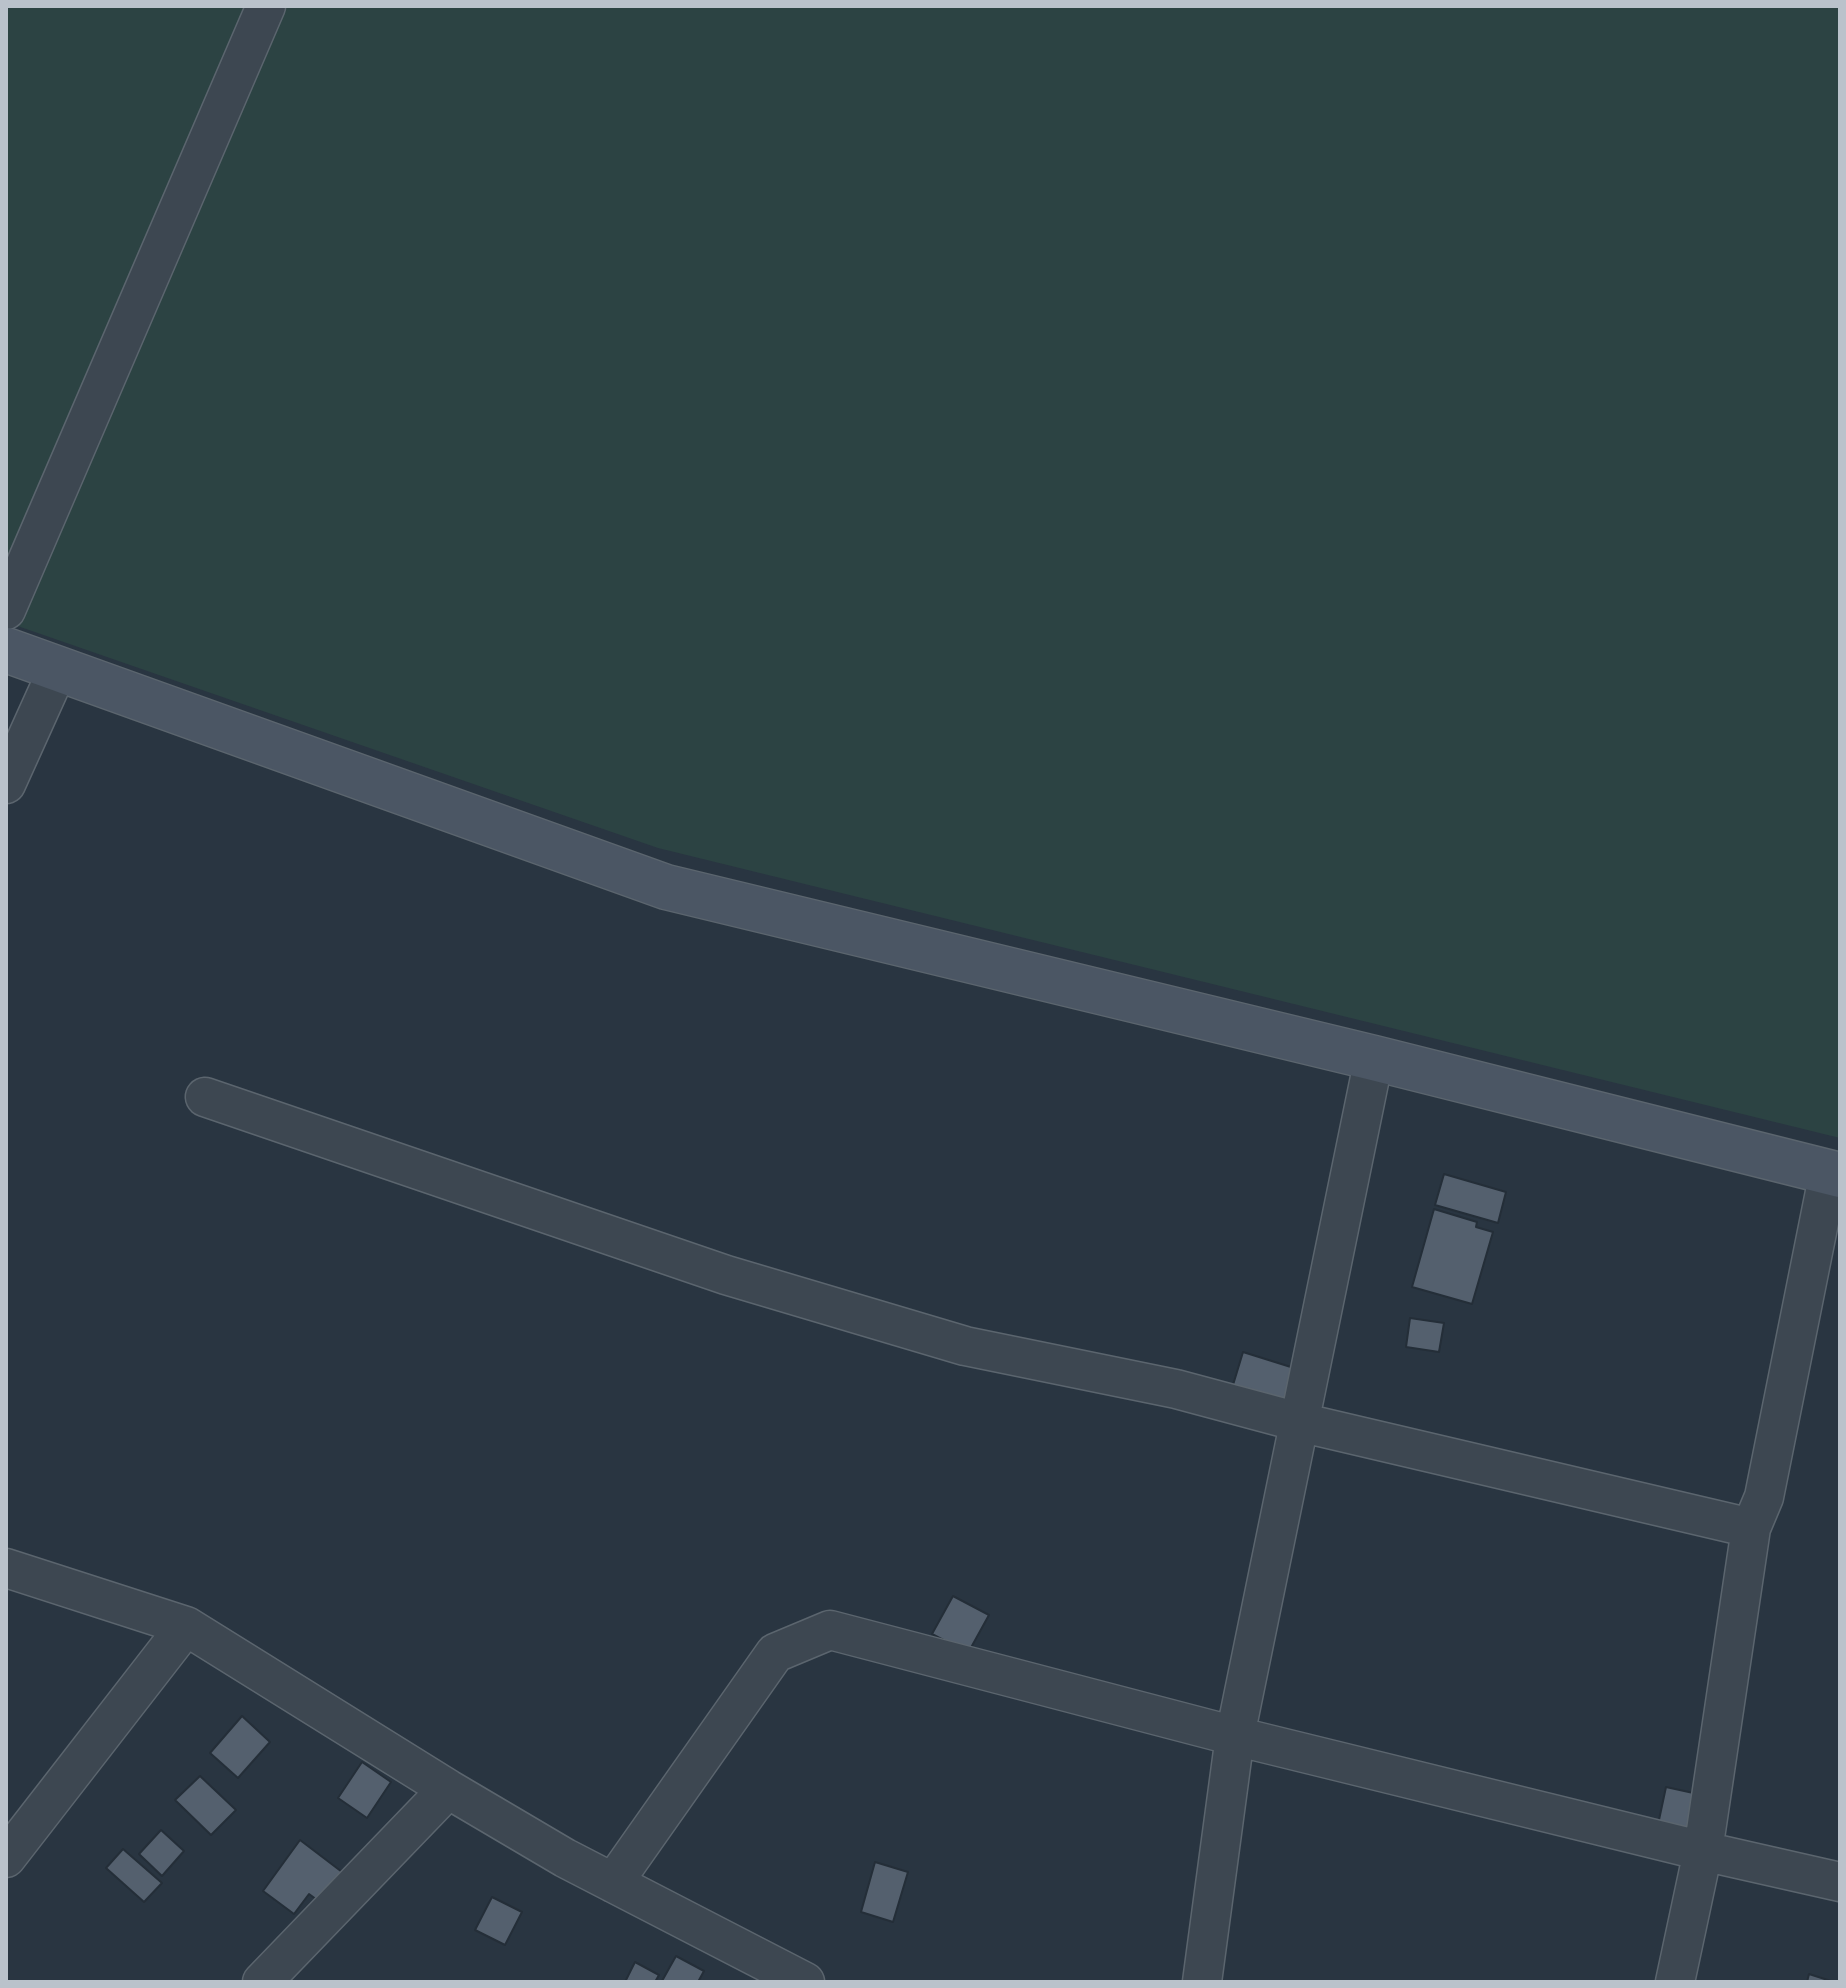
<!DOCTYPE html>
<html>
<head>
<meta charset="utf-8">
<style>
  body { margin:0 }
  #map { position:relative; width:1846px; height:1988px; overflow:hidden; background:#293541; font-family:"Fira Sans Condensed",sans-serif }
  canvas { display:block }
  .frame { position:absolute; inset:0; border:8px solid #bac2cb; pointer-events:none }
</style>
</head>
<body>
<div id="map">
<canvas width="1846" height="1988"></canvas>
<div class="frame"></div>
</div>
<script>
const ctx = document.querySelector('canvas').getContext('2d');
ctx.lineJoin = 'round';
function fill(path, color) {
  ctx.fillStyle = color;
  ctx.fill(path, 'evenodd');
}
function poly(rows) {
  const path = new Path2D();
  for (const r of rows) {
    path.moveTo(r[0], r[1]);
    for (let i = 2; i < r.length; i += 2) path.lineTo(r[i], r[i + 1]);
  }
  return path;
}
function strokePath(path, color, width, dash) {
  ctx.strokeStyle = color;
  ctx.lineWidth = width;
  ctx.lineCap = dash ? 'butt' : 'round';
  ctx.setLineDash(dash || []);
  ctx.stroke(path);
}
fill(poly([
  [6,6,1840,6,1840,1138,658,848,6,622]
]), '#2c4343');
const building = poly([
  [1444,1174,1506,1192,1498,1223,1435,1205,1444,1174],
  [1434,1209,1477,1222,1476,1227,1493,1232,1472,1304,1412,1287,1434,1209],
  [1410,1318,1444,1323,1439,1352,1406,1347,1410,1318],
  [1243,1352,1294,1368,1285,1399,1233,1385,1243,1352],
  [953,1596,989,1615,968,1653,932,1634,953,1596],
  [242,1716,270,1742,238,1778,210,1753,242,1716],
  [362,1762,391,1782,367,1818,338,1798,362,1762],
  [200,1776,236,1810,211,1835,175,1800,200,1776],
  [1666,1787,1707,1796,1697,1842,1656,1834,1666,1787],
  [161,1830,184,1851,162,1876,139,1854,161,1830],
  [300,1840,346,1875,324,1905,309,1894,294,1914,263,1891,300,1840],
  [123,1849,162,1883,144,1902,106,1868,123,1849],
  [875,1862,908,1872,893,1922,861,1912,875,1862],
  [492,1897,522,1912,505,1945,475,1930,492,1897],
  [676,1956,704,1971,698,1982,662,1981,676,1956],
  [635,1962,659,1975,655,1982,625,1982,635,1962],
  [1809,1974,1834,1982,1807,1982,1809,1974]
]);
fill(building, '#54606e');
strokePath(building, '#242e38', 2);
const minor = poly([
  [6,610,266,6],
  [6,784,58,669],
  [205,1097,726,1275,965,1346,1176,1389,1299,1422,1751,1528],
  [6,1568,186,1626,448,1789,565,1858,805,1982],
  [6,1858,186,1626],
  [613,1883,775,1653,830,1630,1235,1736,1703,1851,1840,1882],
  [262,1982,448,1789],
  [1202,1982,1235,1736,1374,1058],
  [1675,1982,1703,1851,1751,1528,1764,1497,1829,1172]
]);
const secondary = poly([
  [6,650,666,887,1374,1058,1840,1175]
]);
strokePath(minor, '#5b656e', 41);
strokePath(secondary, '#5b656e', 47);
strokePath(minor, '#3d4751', 38);
strokePath(secondary, '#4b5664', 44);
</script>
</body>
</html>
